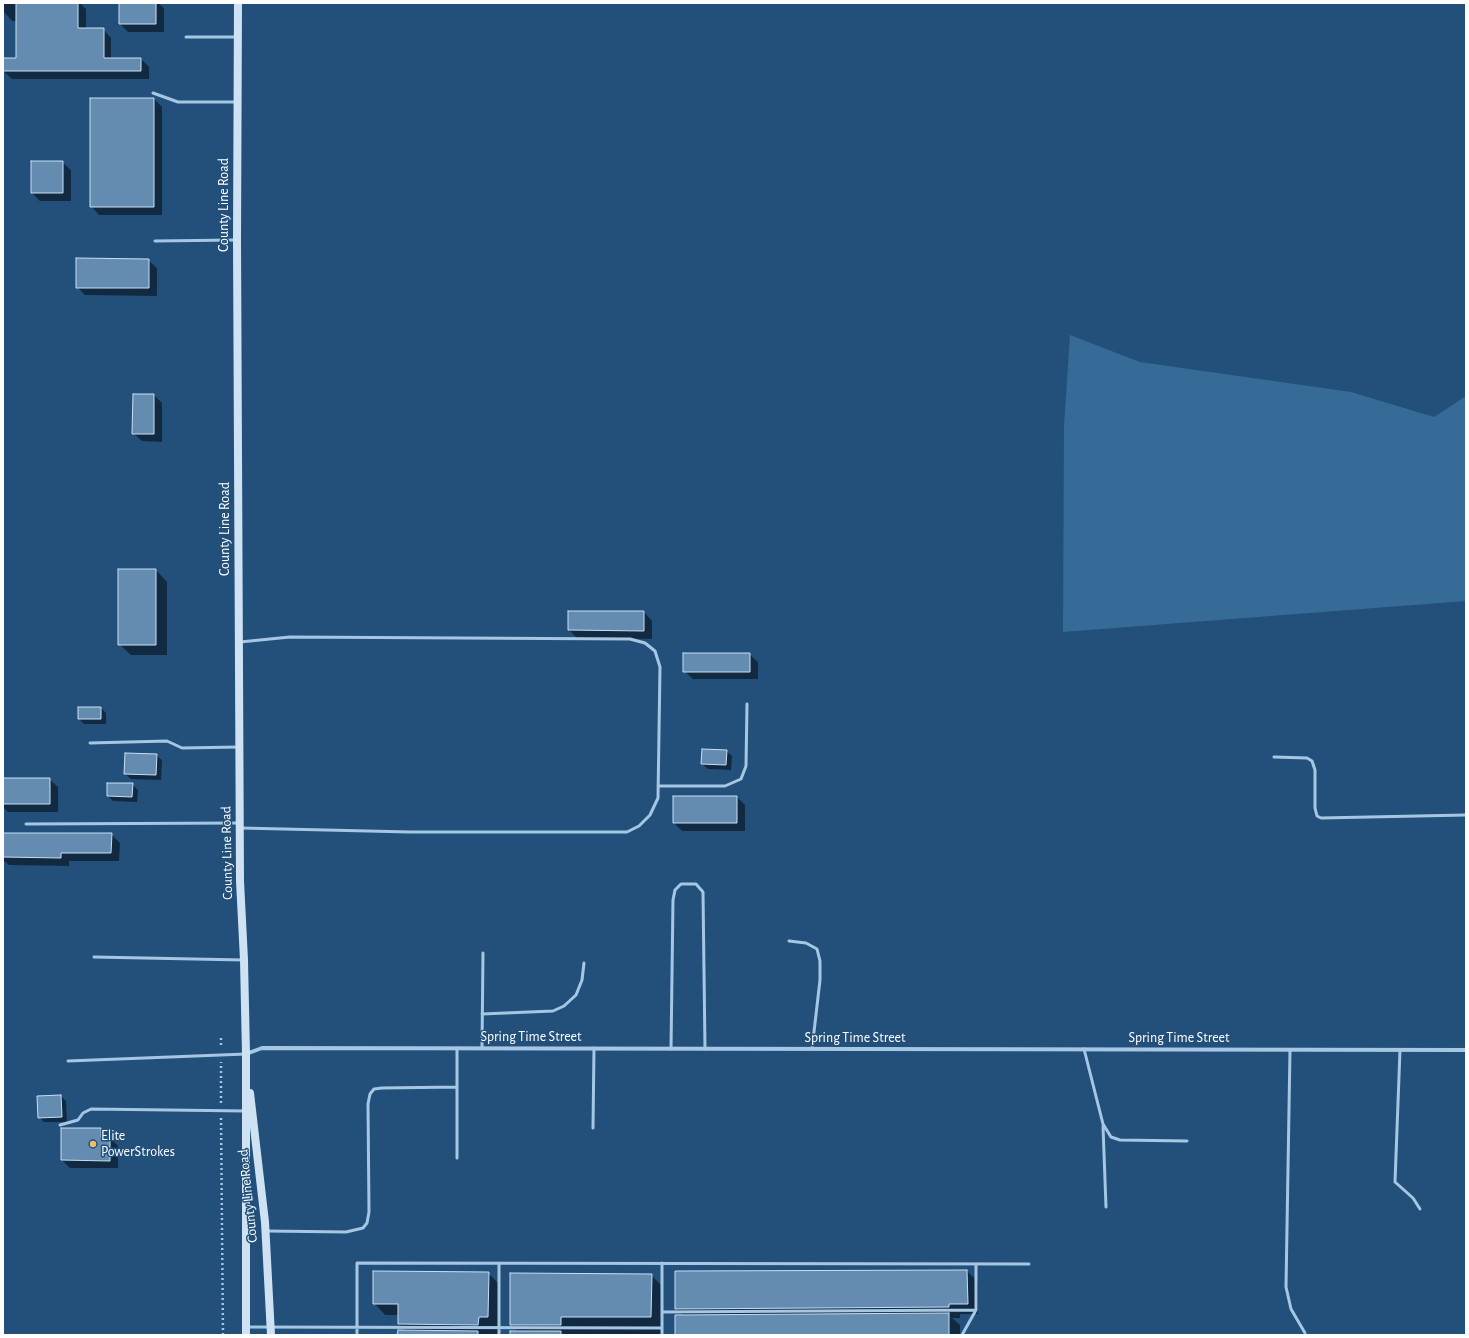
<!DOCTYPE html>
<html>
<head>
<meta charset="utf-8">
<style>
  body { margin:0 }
  #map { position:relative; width:1469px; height:1338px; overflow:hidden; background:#23507a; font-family:"Alegreya Sans",sans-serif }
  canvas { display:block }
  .frame { position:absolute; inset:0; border:4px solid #fff; pointer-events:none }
</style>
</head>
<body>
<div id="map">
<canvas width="1469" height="1338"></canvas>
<div class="frame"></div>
</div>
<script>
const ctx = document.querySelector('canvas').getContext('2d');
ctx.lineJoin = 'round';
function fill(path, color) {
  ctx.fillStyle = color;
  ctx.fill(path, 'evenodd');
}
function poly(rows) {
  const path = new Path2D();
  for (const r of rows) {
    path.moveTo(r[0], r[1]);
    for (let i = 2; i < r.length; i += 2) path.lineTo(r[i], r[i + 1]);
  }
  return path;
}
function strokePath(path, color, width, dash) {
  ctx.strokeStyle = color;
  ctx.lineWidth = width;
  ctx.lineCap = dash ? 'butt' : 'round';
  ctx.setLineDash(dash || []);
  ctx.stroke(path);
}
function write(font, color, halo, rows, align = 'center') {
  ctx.font = font + ' "Alegreya Sans",sans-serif';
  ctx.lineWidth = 3;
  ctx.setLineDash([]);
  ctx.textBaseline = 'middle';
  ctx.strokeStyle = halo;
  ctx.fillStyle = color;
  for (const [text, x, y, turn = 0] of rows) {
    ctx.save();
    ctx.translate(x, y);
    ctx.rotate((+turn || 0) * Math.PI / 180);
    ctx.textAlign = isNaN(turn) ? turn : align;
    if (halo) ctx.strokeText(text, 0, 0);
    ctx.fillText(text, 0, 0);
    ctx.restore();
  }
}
fill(poly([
  [1070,335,1140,362,1351,392,1434,417,1466,396,1466,601,1063,632,1064,426]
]), '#366a97');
fill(poly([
  [4,3,80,3,86,9,86,29,103,29,111,38,111,59,141,59,149,67,149,79,12,79,3,71,17,59,17,21,12,21,4,12],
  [120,3,158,3,164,8,164,32,128,32,120,24],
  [154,99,162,107,162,215,99,215,91,206],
  [62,162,71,170,71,201,40,201,32,193],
  [148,260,157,268,157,296,85,295,77,287],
  [154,395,162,403,162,442,142,441,133,433],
  [156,570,167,582,167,655,131,655,119,644],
  [644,612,652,621,652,639,577,638,569,630],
  [749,654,758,662,758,679,693,679,684,671],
  [101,708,106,713,106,724,84,724,79,719],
  [726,751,732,756,731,770,708,769,702,764],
  [156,755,162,760,161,780,131,779,125,774],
  [3,779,49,779,58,787,58,812,8,812,3,807],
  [132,784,138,790,137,802,113,801,108,796],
  [737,797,745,805,745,831,682,831,674,823],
  [3,834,111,834,120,843,119,861,69,861,69,866,9,865,3,860],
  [61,1096,66,1101,67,1122,44,1122,39,1117],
  [101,1129,118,1146,118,1168,70,1168,62,1160],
  [967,1271,978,1282,978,1314,960,1314,960,1318,952,1318,960,1325,960,1335,676,1335,684,1316,676,1309],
  [488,1273,499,1284,499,1335,398,1335,406,1331,399,1324,399,1315,385,1315,374,1303],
  [651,1275,662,1286,662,1335,511,1335,518,1332,511,1324]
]), '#0007');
const building = poly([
  [16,3,78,3,78,28,104,28,104,58,141,58,141,71,3,71,3,58,16,58,16,3],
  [119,3,156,3,156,24,119,24,119,3],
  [90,98,154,98,154,207,90,207,90,98],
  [31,161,63,161,63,193,31,193,31,161],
  [76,258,149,259,149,288,76,288,76,258],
  [133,394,154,394,154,434,132,434,133,394],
  [118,569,156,569,156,645,118,645,118,569],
  [568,611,644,611,644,631,568,630,568,611],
  [683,653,750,653,750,672,683,672,683,653],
  [78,707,101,707,101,719,78,719,78,707],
  [702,749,727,750,726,765,701,764,702,749],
  [125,753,157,754,156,775,124,774,125,753],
  [3,778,50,778,50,804,3,804,3,778],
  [107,783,133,783,132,797,107,796,107,783],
  [673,796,737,796,737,823,673,823,673,796],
  [3,833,112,833,111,853,61,853,61,858,3,857,3,833],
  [61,1095,62,1117,38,1118,37,1096,61,1095],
  [61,1128,101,1128,101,1137,110,1137,110,1161,61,1160,61,1128],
  [967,1270,968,1304,949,1304,949,1307,675,1309,675,1271,967,1270],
  [373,1271,489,1272,488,1317,479,1317,478,1325,398,1324,398,1304,373,1304,373,1271],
  [510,1273,652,1274,651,1317,561,1317,561,1325,510,1325,510,1273],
  [949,1313,949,1335,675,1335,675,1315,949,1313],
  [398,1330,478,1331,478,1335,397,1335,398,1330],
  [510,1331,561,1331,561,1335,510,1335,510,1331]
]);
fill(building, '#648cb0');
strokePath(building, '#c8dff4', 1);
strokePath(poly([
  [221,1038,221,1047],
  [221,1103,221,1062],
  [221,1118,223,1335]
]), '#a5c7e4', 2.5, [2, 3]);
strokePath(poly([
  [186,37,236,37],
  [153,93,178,102,236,102],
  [155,241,235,240],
  [240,642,290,637,630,639,645,643,655,651,660,667,658,798,650,815,639,826,627,832,410,832,241,828],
  [90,743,167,741,182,748,239,747],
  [1274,757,1307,758,1312,761,1315,770,1315,808,1317,816,1321,818,1466,815],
  [658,786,725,786,741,779,746,766,747,704],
  [26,824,240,823],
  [789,941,806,943,817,949,820,961,820,980,812,1049],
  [94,957,244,960],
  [482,1014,553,1011,564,1006,576,995,582,980,584,963],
  [457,1048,457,1158],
  [482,1048,483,953],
  [671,1049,673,900,675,890,681,884,696,884,703,892,705,1049],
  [1084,1049,1103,1124,1111,1137,1120,1140,1187,1141],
  [1290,1050,1286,1287,1291,1309,1305,1333],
  [1400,1050,1395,1182,1413,1198,1420,1209],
  [68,1061,246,1054],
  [60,1125,78,1120,83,1113,91,1109,246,1111],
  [1103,1126,1106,1207],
  [593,1128,594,1048],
  [267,1231,346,1232,363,1228,367,1223,369,1212,368,1104,370,1094,374,1089,382,1088,457,1087],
  [662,1263,662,1335],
  [662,1312,976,1310],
  [246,1327,662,1328],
  [357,1335,357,1263,1029,1264],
  [499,1335,499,1263],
  [962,1335,976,1310,976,1264]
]), '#a5c7e4', 3);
strokePath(poly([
  [246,1054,262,1048,1466,1050]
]), '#a5c7e4', 4);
strokePath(poly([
  [238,3,237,240,240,881,244,960,246,1054,246,1335],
  [250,1093,265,1222,271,1335]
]), '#cee2f4', 8);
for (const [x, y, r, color] of [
  [93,1144,4,"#f0bd68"]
]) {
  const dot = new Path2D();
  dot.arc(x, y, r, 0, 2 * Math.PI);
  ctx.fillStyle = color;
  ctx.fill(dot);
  strokePath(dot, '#23507a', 1.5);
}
write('14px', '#fff', '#23507a', [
  ["County Line Road",224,205,-90],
  ["County Line Road",225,529,-90],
  ["County Line Road",227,853,-91],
  ["Spring Time Street",531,1037],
  ["Spring Time Street",855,1038],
  ["Spring Time Street",1179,1038],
  ["County Line Road",248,1196,-96]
]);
write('14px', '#fff', '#23507a', [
  ["Elite",101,1136],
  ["PowerStrokes",101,1152]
], 'left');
</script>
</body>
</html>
